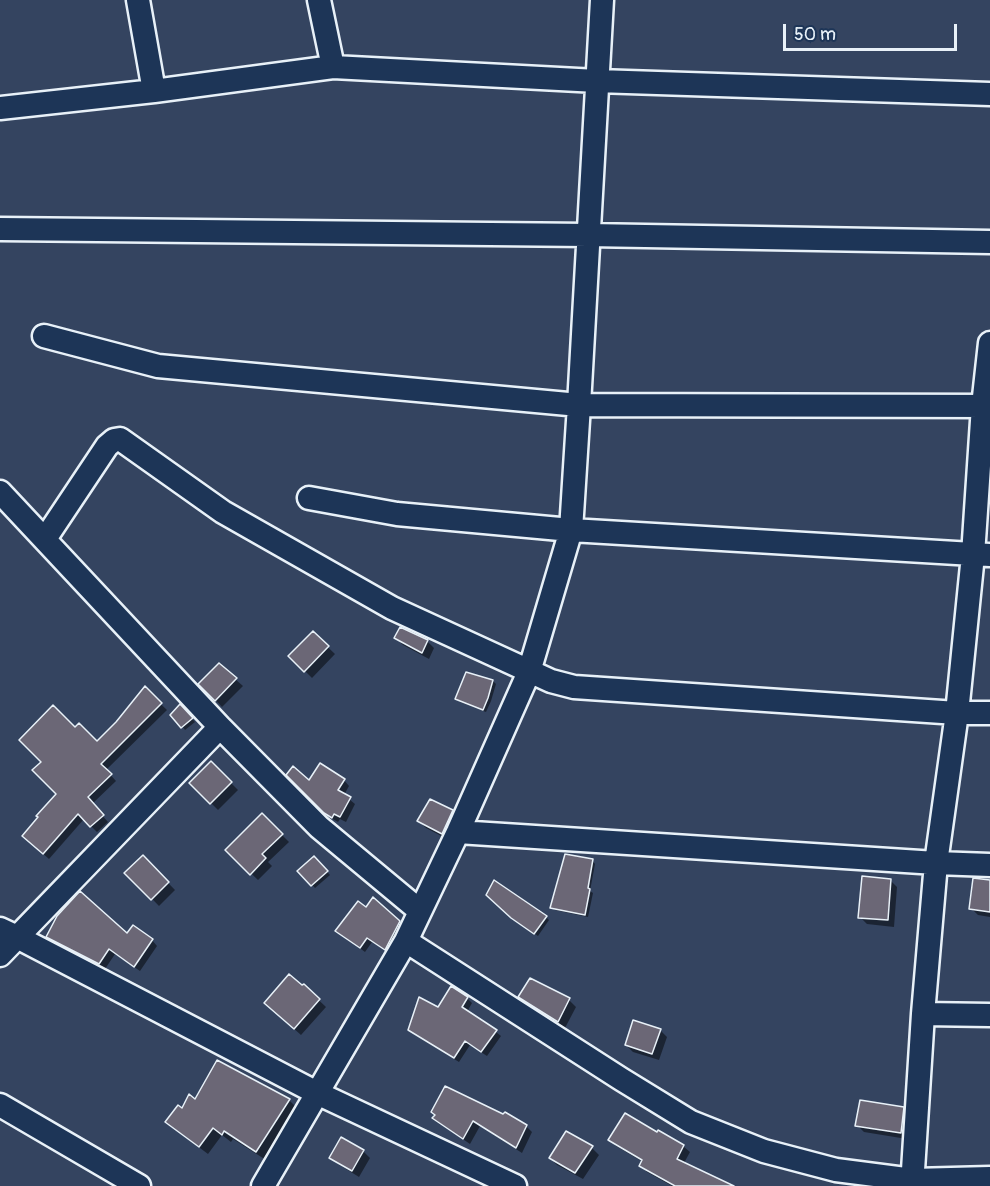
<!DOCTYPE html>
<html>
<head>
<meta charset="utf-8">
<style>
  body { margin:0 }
  #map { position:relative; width:990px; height:1186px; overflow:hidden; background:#344460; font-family:Pangolin,sans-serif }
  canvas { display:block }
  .scale { position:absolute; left:783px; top:24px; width:174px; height:27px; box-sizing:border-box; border:3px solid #e8f1f8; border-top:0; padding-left:8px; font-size:18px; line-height:21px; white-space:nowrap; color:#e8f1f8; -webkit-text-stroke:4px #1d3557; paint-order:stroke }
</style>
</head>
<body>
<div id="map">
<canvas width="990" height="1186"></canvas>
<div class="scale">50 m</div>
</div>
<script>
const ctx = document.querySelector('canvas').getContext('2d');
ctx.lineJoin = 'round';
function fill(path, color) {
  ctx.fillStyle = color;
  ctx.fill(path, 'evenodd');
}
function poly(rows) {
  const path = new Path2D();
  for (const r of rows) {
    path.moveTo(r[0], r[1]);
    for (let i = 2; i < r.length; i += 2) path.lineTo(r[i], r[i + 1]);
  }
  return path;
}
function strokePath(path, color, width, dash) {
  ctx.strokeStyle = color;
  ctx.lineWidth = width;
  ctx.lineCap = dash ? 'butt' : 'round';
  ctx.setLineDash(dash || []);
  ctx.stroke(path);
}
fill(poly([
  [313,633,335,654,312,678,290,656],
  [396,638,427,641,434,648,429,659,403,645],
  [219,665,243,686,222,707,201,684],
  [493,681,496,684,491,701,486,712,460,702,457,698],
  [145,689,167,710,106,770,116,781,92,804,108,822,97,832,84,819,49,859,30,842,58,794,75,729,97,743,117,723],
  [180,706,195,722,185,730,183,727],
  [211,763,238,790,218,810,191,783],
  [288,775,310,782,344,780,349,786,344,795,355,804,346,822,340,819,338,822,331,818],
  [452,811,459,818,449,840,426,828,419,821],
  [262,815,289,842,268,862,272,866,258,880,227,850],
  [143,857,175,890,159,906,127,873],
  [314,858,330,875,315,888,299,871],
  [592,860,595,864,590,891,593,893,588,917,555,910,552,907],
  [890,880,897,887,894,927,867,924,860,917],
  [990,881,990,917,978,915,971,908],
  [373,900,404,927,390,953,372,942,365,952,337,931,366,909],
  [546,917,549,920,538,936,516,921],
  [127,935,152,940,157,946,140,971,115,954,105,969,54,942,48,937],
  [304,986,326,1007,301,1035,273,1010],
  [520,997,569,1000,576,1007,565,1028,527,1003],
  [467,998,472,1003,467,1012,496,1032,501,1036,487,1056,470,1045,459,1062,415,1035,410,1030,438,1009],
  [660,1030,667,1037,659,1060,633,1052,626,1045],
  [217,1062,289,1100,298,1109,266,1160,233,1139,231,1142,222,1135,208,1154,176,1130,167,1122,195,1102],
  [446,1088,526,1126,532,1132,522,1153,480,1126,470,1144,441,1124,434,1118],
  [903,1108,910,1115,907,1139,864,1132,857,1125],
  [567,1133,592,1148,599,1155,583,1179,557,1165,550,1158],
  [658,1134,683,1146,690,1152,684,1163,723,1186,672,1186,647,1172,640,1166,643,1162,616,1146,610,1139],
  [363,1151,370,1158,359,1177,338,1164,331,1157]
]), '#0007');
const building = poly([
  [400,627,428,640,422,653,394,638,400,627],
  [313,631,329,646,304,672,288,656,313,631],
  [219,663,237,678,215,701,198,684,219,663],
  [466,672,493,680,488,698,483,710,455,699,466,672],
  [145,686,162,703,101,764,112,774,88,797,104,815,90,827,78,814,43,854,22,836,38,817,36,816,56,794,32,770,41,762,19,740,53,705,75,727,79,723,97,741,116,722,145,686],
  [180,704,193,718,181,728,170,715,180,704],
  [211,761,232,782,210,804,189,783,211,761],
  [320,763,345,779,338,790,351,797,340,817,334,814,332,818,324,813,286,775,293,766,309,780,320,763],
  [430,799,453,810,442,834,417,821,430,799],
  [262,813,283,834,262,854,266,858,250,875,225,850,262,813],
  [565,854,593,859,588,888,590,889,585,915,550,908,565,854],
  [143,855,169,882,151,900,124,873,143,855],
  [314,856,328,871,311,886,297,871,314,856],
  [862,876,891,879,888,920,858,918,862,876],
  [973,878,990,880,990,912,969,909,973,878],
  [494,880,547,916,534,934,511,918,486,895,494,880],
  [80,891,127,933,133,925,153,939,134,967,109,949,99,964,46,937,57,916,80,891],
  [373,897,400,921,385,950,367,938,360,948,335,931,358,901,366,907,373,897],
  [289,974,302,985,304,984,320,999,294,1029,264,1003,289,974],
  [530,978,570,998,558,1022,518,997,530,978],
  [451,986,468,997,462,1007,497,1030,481,1052,465,1041,454,1058,408,1030,419,997,438,1007,451,986],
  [633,1020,661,1029,652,1054,625,1045,633,1020],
  [217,1060,290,1099,256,1152,224,1131,222,1135,213,1128,199,1147,165,1122,178,1105,182,1108,189,1094,195,1099,217,1060],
  [445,1086,503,1114,505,1112,527,1125,516,1148,473,1121,463,1139,432,1118,435,1115,431,1112,445,1086],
  [860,1100,904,1107,901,1133,855,1126,860,1100],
  [625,1113,657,1132,658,1130,684,1145,677,1159,734,1186,675,1186,639,1166,642,1160,608,1140,625,1113],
  [566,1131,593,1146,575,1173,549,1158,566,1131],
  [341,1137,364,1150,352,1171,329,1158,341,1137]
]);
fill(building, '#6b6776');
strokePath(building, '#e8f1f8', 1.5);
const minor = poly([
  [138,0,154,91],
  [319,0,333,67],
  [0,108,154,91,333,67,597,81,990,94],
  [0,229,588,235,990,242],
  [44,336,158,366,579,405,990,406],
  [0,492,220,727,319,827,420,911],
  [309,498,397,514,571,530,990,555],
  [45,539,107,446,114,440,120,439,223,512,392,608,551,681,574,687,957,713,990,713],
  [458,832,936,863,990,865],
  [0,929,17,937,317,1093,515,1186],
  [406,941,621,1079,691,1122,764,1151,836,1170,913,1180,990,1178],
  [0,955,220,727],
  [923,1014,990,1015],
  [0,1105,139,1186],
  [263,1186,406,941,458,832,529,672,571,530,579,405,602,0],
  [912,1186,923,1014,936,863,957,713,973,555,983,406,990,343]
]);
strokePath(minor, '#e8f1f8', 27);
strokePath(minor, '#1d3557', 22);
</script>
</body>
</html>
